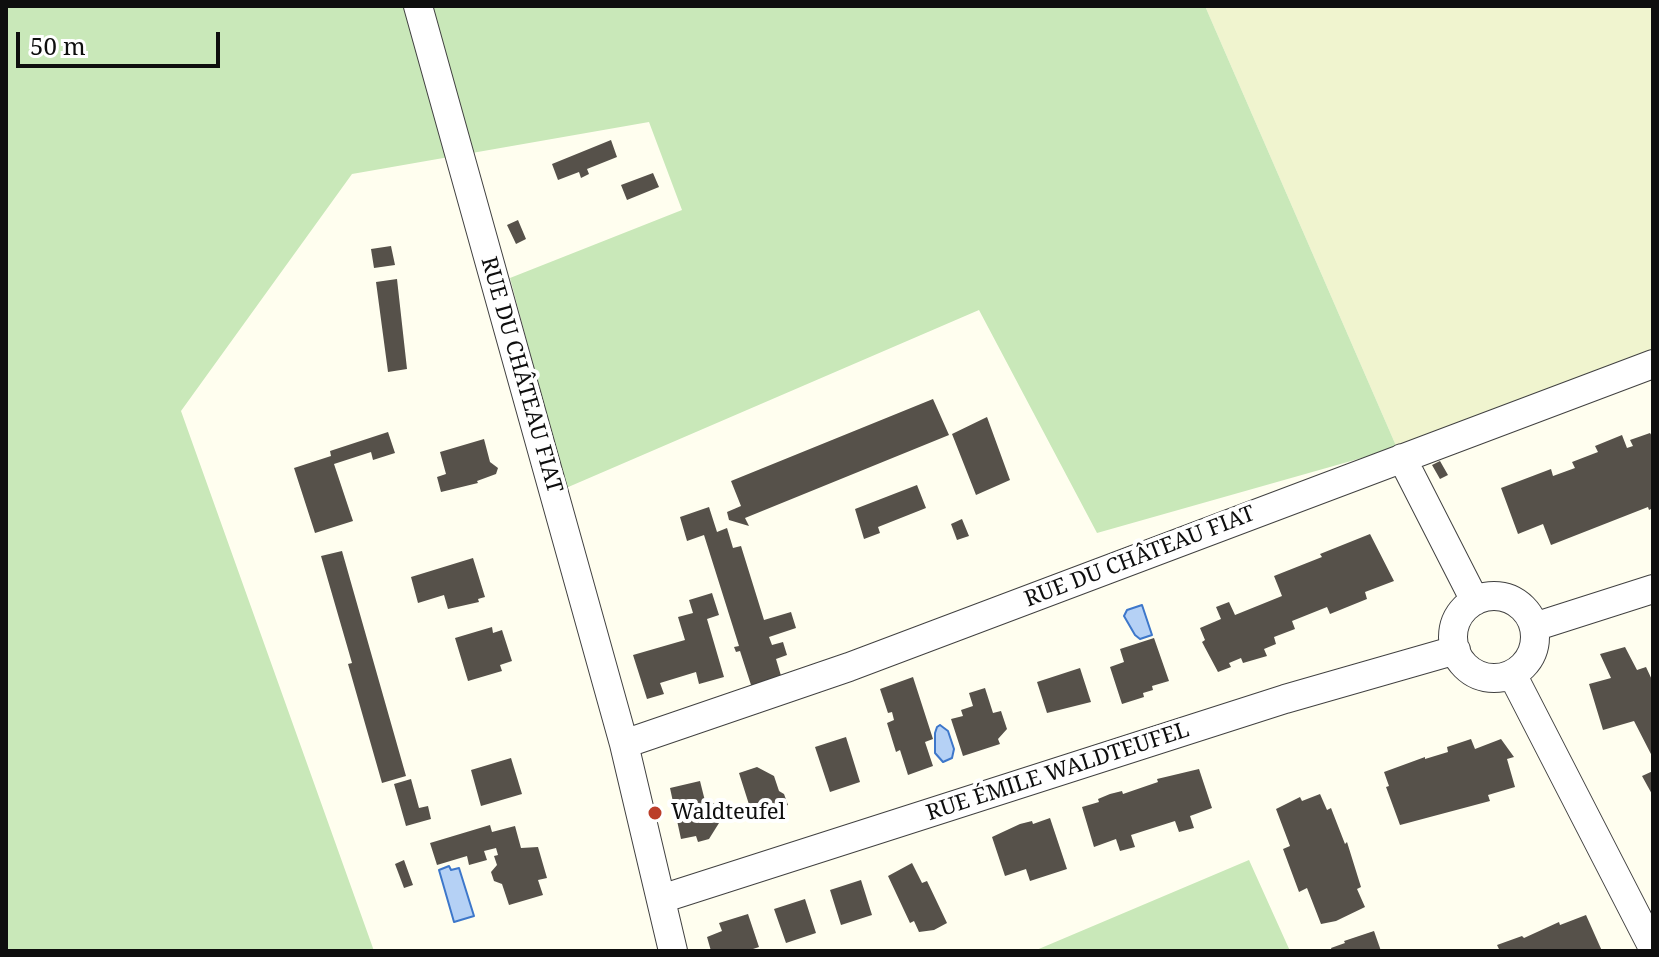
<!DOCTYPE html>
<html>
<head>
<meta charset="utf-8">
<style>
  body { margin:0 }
  #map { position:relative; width:1659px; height:957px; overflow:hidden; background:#fffeef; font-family:"Noto Serif",serif }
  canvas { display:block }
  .frame { position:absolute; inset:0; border:8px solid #0e0e0e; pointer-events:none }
  .scale { position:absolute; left:16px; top:32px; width:204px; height:36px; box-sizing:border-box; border:4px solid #0e0e0e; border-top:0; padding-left:10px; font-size:24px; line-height:28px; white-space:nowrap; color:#0e0e0e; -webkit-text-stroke:6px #fff; paint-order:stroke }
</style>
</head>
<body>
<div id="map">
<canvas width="1659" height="957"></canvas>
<div class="frame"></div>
<div class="scale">50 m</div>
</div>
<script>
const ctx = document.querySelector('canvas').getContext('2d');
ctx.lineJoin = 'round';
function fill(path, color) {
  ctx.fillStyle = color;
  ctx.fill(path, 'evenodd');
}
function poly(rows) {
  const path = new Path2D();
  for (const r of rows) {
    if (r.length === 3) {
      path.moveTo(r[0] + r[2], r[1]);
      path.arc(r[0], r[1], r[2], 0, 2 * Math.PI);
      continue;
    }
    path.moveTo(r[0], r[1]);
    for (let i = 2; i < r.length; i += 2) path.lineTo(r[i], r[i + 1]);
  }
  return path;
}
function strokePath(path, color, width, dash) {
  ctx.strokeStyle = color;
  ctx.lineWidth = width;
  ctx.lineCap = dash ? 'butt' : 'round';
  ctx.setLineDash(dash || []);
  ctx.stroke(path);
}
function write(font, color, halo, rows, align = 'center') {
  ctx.font = font + ' "Noto Serif",serif';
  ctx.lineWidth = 8;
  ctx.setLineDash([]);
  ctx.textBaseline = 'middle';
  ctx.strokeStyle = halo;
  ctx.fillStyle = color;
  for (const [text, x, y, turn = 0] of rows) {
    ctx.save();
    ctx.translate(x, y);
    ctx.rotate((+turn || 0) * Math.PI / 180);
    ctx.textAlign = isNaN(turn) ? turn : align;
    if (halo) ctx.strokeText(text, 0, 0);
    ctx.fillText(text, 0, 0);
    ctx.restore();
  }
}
fill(poly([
  [1205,6,1653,6,1653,354,1397,448]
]), '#f0f4cf');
fill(poly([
  [6,6,1205,6,1397,448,1097,533,979,310,566,488,510,278,682,210,649,122,352,174,181,411,374,951,6,951],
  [1249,860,1290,951,1034,951]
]), '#c9e8b9');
const water = poly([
  [1142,605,1152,635,1140,639,1135,635,1124,616,1127,610,1142,605],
  [940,725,948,731,954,749,952,758,943,762,935,753,935,733,937,727,940,725],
  [449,866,451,870,459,868,474,916,454,922,439,870,449,866]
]);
fill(water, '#b5d1f5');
strokePath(water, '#3d77ca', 2);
fill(poly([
  [611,140,617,157,587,169,589,174,581,178,579,172,558,180,552,164],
  [653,173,659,187,627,200,621,185],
  [518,220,526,239,516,244,507,225],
  [391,246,395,265,374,268,371,249],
  [397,279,407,369,388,372,376,282],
  [933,399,949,435,745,518,749,526,729,520,727,512,741,506,731,481],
  [987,417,1010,480,976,495,952,434],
  [388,432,395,453,373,460,371,452,334,464,353,521,315,533,294,468,331,456,330,451],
  [1650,433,1653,438,1653,508,1649,510,1648,507,1551,545,1543,524,1518,534,1501,488,1551,469,1553,476,1575,468,1572,462,1598,452,1595,446,1622,435,1627,448,1633,446,1630,440],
  [484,439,490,462,498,468,496,474,477,481,478,483,441,492,437,477,446,474,440,452],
  [1440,461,1448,475,1440,479,1432,465],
  [917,485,926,508,878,527,880,533,864,539,855,509],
  [709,507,717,532,727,528,733,548,741,546,764,620,791,612,796,628,769,637,772,645,783,642,787,655,776,659,782,679,752,688,740,651,736,652,734,647,739,646,704,535,687,541,680,517],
  [962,519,969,536,957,540,951,524],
  [1370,534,1394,581,1365,592,1367,599,1330,614,1327,607,1292,621,1295,629,1274,637,1276,644,1264,649,1267,656,1243,663,1241,658,1229,663,1231,667,1218,672,1202,642,1205,640,1200,628,1221,619,1216,607,1229,602,1235,615,1282,596,1274,576,1322,557,1320,554],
  [342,551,406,776,382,783,348,664,352,663,321,556],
  [473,558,485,597,478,599,479,602,448,609,444,595,418,603,411,577],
  [712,593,719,615,707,619,724,677,699,684,696,672,660,683,664,694,647,699,633,655,685,640,678,617,693,613,689,600],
  [492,627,493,633,502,630,512,661,500,665,502,671,468,681,455,638],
  [1154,638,1169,681,1152,686,1153,690,1143,693,1144,697,1122,704,1110,667,1124,662,1120,649],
  [1625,647,1637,670,1646,667,1653,682,1653,758,1634,721,1603,730,1589,684,1611,678,1600,654],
  [1080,668,1091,702,1047,713,1037,682],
  [913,677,933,739,925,742,933,766,908,775,900,750,896,752,887,723,894,720,892,712,888,713,880,689],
  [985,688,993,713,1001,711,1007,729,998,739,1000,744,963,756,951,719,963,716,961,710,973,706,969,693],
  [846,737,860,782,830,792,815,747],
  [1471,739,1475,749,1501,739,1514,757,1507,759,1515,787,1488,795,1490,801,1400,825,1386,787,1389,786,1384,772,1425,757,1425,759,1448,752,1447,747],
  [511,758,522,794,481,806,471,770],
  [757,767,774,776,779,791,784,794,788,805,753,817,739,773],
  [1199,769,1212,808,1190,816,1194,828,1179,832,1175,821,1131,835,1135,847,1120,851,1116,839,1094,847,1082,807,1099,802,1098,799,1110,794,1122,791,1123,794,1158,782,1157,779],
  [1653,771,1653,796,1642,776],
  [411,779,419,808,428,806,431,819,406,826,394,784],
  [700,781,706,805,714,803,719,823,709,839,698,842,696,836,681,839,670,788],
  [1320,794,1327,810,1331,808,1345,844,1347,842,1361,887,1357,889,1365,907,1336,921,1321,924,1307,888,1299,892,1283,849,1290,846,1276,809,1300,797,1302,801],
  [1050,818,1067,869,1030,881,1026,869,1005,876,992,837,1020,824,1032,821,1033,824],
  [490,825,492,832,515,826,521,848,538,847,547,878,538,880,543,895,509,905,502,884,494,881,491,872,497,865,494,856,498,855,496,848,484,851,487,860,469,865,467,856,437,865,430,843],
  [404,860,413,885,404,888,395,864],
  [912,863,922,883,927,881,947,923,934,930,919,932,914,921,910,923,888,876],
  [861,880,872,915,841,925,830,890],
  [805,899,816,933,786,943,774,909],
  [748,914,759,947,747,951,711,951,707,937,722,931,719,923],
  [1586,915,1602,951,1500,951,1497,945,1522,936,1524,938,1559,922,1560,925],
  [1374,931,1381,951,1332,951,1331,948,1345,943,1344,941]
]), '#56514a');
const minor = poly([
  [418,6,624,744,673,951],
  [1402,458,1475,601],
  [1494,637,41],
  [1534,627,1653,589],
  [1512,674,1653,948],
  [624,744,849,667,1653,364],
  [661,899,1285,699,1456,650]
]);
strokePath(minor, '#414141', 30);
strokePath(minor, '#fff', 28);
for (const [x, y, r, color] of [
  [655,813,8,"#bb3e29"]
]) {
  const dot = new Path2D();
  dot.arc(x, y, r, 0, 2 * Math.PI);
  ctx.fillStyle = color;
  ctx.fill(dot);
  strokePath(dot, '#fff', 3);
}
write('22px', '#0e0e0e', '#fff', [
  ["RUE DU CHÂTEAU FIAT",521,375,74],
  ["RUE DU CHÂTEAU FIAT",1140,557,-21],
  ["RUE ÉMILE WALDTEUFEL",1058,772,-18]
]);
write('22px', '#0e0e0e', '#fff', [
  ["Waldteufel",671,813]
], 'left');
</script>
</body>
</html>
